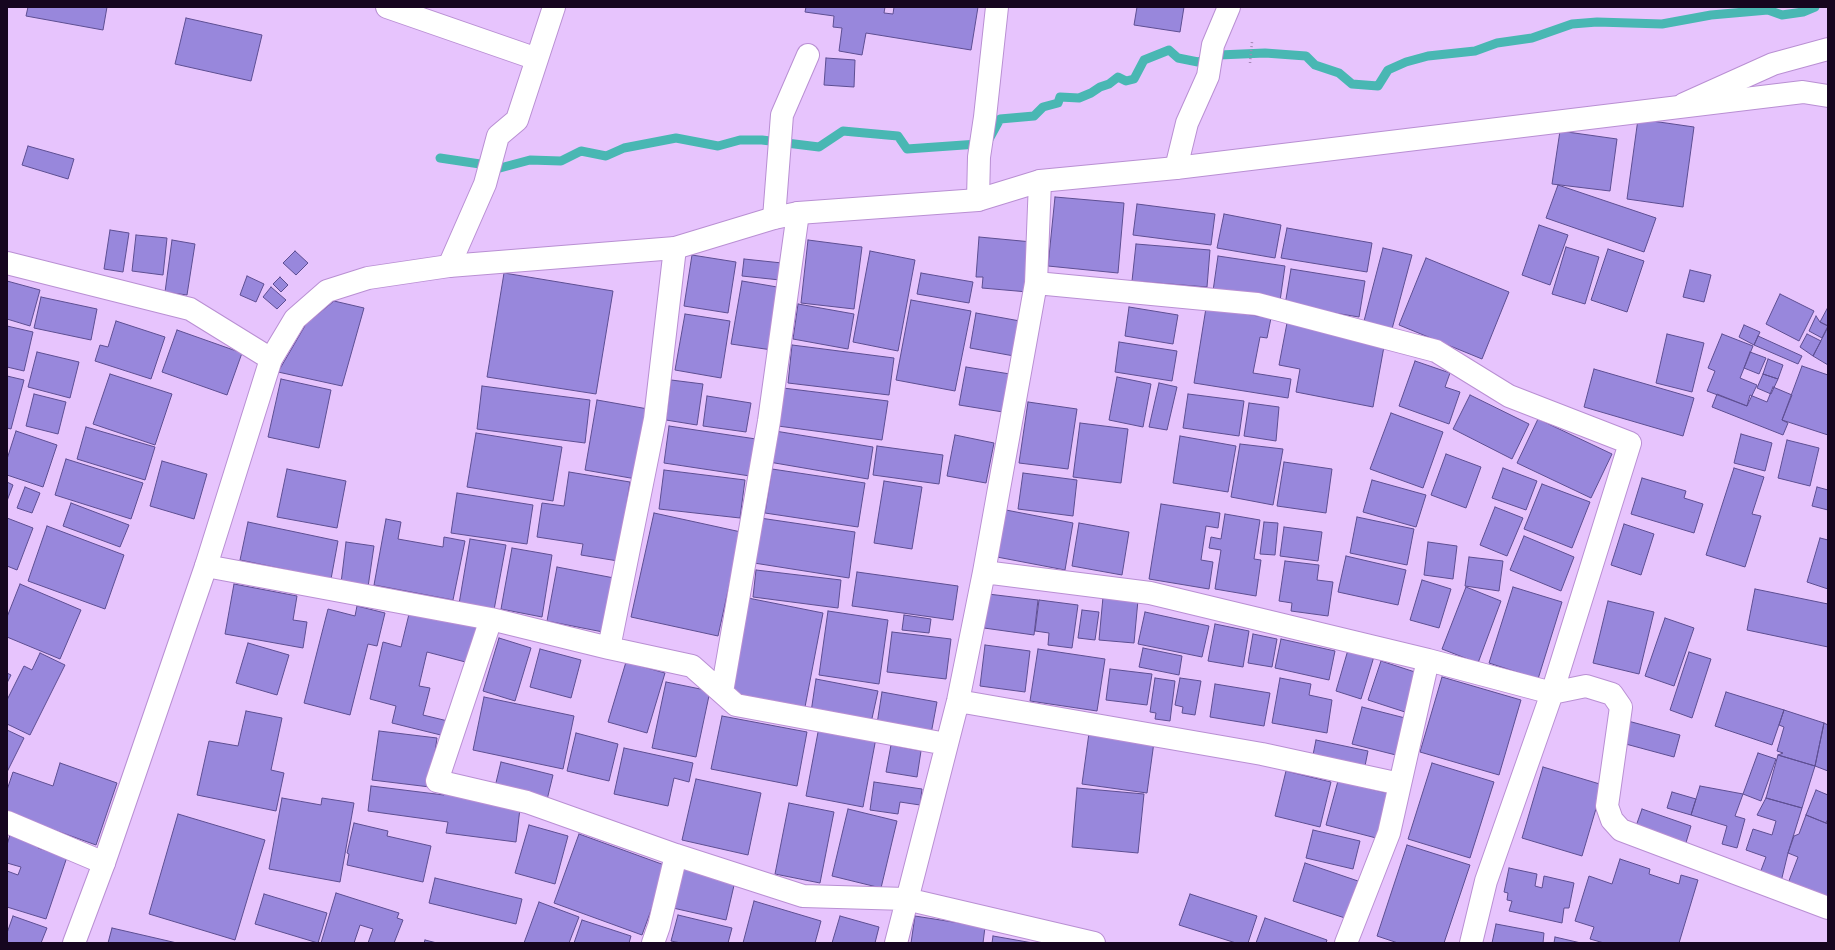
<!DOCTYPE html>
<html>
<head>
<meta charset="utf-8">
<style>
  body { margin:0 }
  #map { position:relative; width:1835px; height:950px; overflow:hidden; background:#e7c4fd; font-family:Karla,sans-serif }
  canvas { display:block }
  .frame { position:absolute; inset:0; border:8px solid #16061f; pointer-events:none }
</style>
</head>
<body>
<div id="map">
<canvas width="1835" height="950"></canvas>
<div class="frame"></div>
</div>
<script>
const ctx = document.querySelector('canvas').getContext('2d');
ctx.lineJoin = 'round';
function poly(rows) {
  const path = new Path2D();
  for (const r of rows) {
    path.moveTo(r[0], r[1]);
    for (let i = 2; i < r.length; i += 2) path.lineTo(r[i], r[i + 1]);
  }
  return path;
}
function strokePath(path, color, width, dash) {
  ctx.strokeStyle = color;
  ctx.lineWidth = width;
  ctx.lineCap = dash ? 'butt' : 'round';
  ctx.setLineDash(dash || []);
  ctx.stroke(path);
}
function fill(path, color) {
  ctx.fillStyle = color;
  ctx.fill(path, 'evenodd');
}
strokePath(poly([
  [440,158,480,164],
  [500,168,530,160,561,161,581,151,606,156,624,148,676,138,718,146,740,140,762,140,819,147,843,131,898,136,907,149,978,144,988,141,1000,119,1034,116,1043,107,1058,103,1060,97,1079,98,1091,93,1100,87,1109,84,1118,77,1126,81,1134,79,1144,60,1169,50,1178,58,1198,62,1219,55,1265,53,1306,56,1315,65,1339,73,1352,84,1378,86,1388,70,1406,62,1428,56,1475,51,1497,43,1532,38,1572,24,1597,22,1662,24,1711,15,1768,10,1782,15,1803,12,1815,7]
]), '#49b7b3', 9);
const building = poly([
  [28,7,107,7,103,30,26,16,28,7],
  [806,7,885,7,884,13,893,14,894,7,978,7,971,50,866,33,862,55,839,51,842,28,833,27,834,16,805,12,806,7],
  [1137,7,1184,7,1180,32,1134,25,1137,7],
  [186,18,262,35,251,81,175,64,186,18],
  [826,58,855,60,854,87,824,85,826,58],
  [1638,119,1694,127,1683,207,1627,199,1638,119],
  [1560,131,1617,139,1610,191,1552,184,1560,131],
  [28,146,74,159,68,179,22,165,28,146],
  [1558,185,1656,218,1644,252,1546,218,1558,185],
  [1055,197,1124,203,1118,273,1048,266,1055,197],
  [1137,204,1215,214,1211,245,1133,235,1137,204],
  [1224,214,1281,225,1275,258,1217,248,1224,214],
  [1539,225,1568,235,1550,285,1522,275,1539,225],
  [1287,228,1372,243,1367,272,1281,258,1287,228],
  [110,230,129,233,123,272,104,269,110,230],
  [136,235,167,238,163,275,132,271,136,235],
  [979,237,1032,242,1028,292,982,288,983,277,976,277,979,237],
  [172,240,195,244,187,295,165,292,172,240],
  [808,240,862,247,854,309,801,303,808,240],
  [1136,244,1210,250,1207,287,1132,281,1136,244],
  [1566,247,1599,257,1585,304,1552,294,1566,247],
  [1383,248,1412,255,1392,329,1364,321,1383,248],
  [1608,249,1644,261,1627,312,1591,300,1608,249],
  [295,251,308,263,296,275,283,263,295,251],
  [870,251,915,260,898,351,853,342,870,251],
  [692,255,736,262,728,313,684,306,692,255],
  [1218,256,1285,266,1280,301,1213,291,1218,256],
  [1426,258,1509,292,1482,359,1399,325,1426,258],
  [744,259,782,263,780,280,742,276,744,259],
  [1291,269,1365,281,1359,317,1285,305,1291,269],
  [1690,270,1711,275,1704,302,1683,297,1690,270],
  [504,273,613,291,596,394,487,377,504,273],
  [921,273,973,282,969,303,917,294,921,273],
  [247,276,264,284,256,302,240,295,247,276],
  [280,277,288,285,281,292,273,284,280,277],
  [7,281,40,290,30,326,7,319,7,281],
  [742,281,783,288,772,350,731,344,742,281],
  [271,287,286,300,277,309,263,297,271,287],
  [1780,294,1814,311,1799,341,1766,324,1780,294],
  [41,297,97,309,91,340,34,328,41,297],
  [911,300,971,311,955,391,896,380,911,300],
  [334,301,364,308,342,386,278,372,306,324,334,301],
  [798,304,854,314,848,349,793,339,798,304],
  [1129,307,1178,315,1173,344,1125,336,1129,307],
  [1828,307,1828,326,1820,322,1828,307],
  [1206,308,1271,318,1267,338,1260,337,1253,373,1291,379,1288,398,1194,383,1206,308],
  [976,313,1020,321,1014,356,970,348,976,313],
  [685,314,730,321,721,378,675,370,685,314],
  [1816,316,1820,322,1828,326,1822,338,1809,331,1816,316],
  [116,321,165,337,151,379,95,361,100,345,108,347,116,321],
  [1287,323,1385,341,1373,407,1296,392,1300,369,1279,365,1287,323],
  [1744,325,1760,332,1754,345,1739,337,1744,325],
  [7,326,33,332,24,371,7,367,7,326],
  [1828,327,1828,365,1813,356,1828,327],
  [177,330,242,353,227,395,162,372,177,330],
  [1667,334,1704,343,1692,392,1656,383,1667,334],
  [1722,334,1753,346,1740,378,1757,385,1747,406,1707,391,1715,371,1708,368,1722,334],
  [1807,334,1821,341,1813,356,1800,347,1807,334],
  [1758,336,1802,356,1798,364,1754,345,1758,336],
  [1119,342,1177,351,1172,381,1115,372,1119,342],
  [792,345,894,358,889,395,788,383,792,345],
  [37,352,79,362,70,398,28,387,37,352],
  [1750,352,1766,358,1759,374,1744,368,1750,352],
  [1768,359,1783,365,1778,379,1763,374,1768,359],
  [1415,361,1450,373,1445,387,1460,392,1449,424,1399,406,1415,361],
  [1802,366,1828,375,1828,435,1782,420,1802,366],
  [966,367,1010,374,1003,412,959,405,966,367],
  [1594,369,1694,398,1683,436,1584,407,1594,369],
  [110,374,172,394,155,445,93,424,110,374],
  [1763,374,1778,379,1771,394,1757,388,1763,374],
  [7,376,24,380,11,429,7,428,7,376],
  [1117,377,1151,384,1143,427,1109,420,1117,377],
  [281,379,331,390,319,448,268,437,281,379],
  [671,380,703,384,697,425,666,420,671,380],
  [1159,383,1177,387,1167,430,1149,427,1159,383],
  [482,386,590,400,585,443,477,429,482,386],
  [1773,387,1792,395,1782,420,1788,423,1783,435,1712,407,1717,394,1747,406,1750,395,1767,402,1773,387],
  [783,388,888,401,882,440,778,426,783,388],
  [34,394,66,402,58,434,26,426,34,394],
  [1188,394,1244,401,1239,436,1183,428,1188,394],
  [1470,395,1529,424,1512,459,1453,429,1470,395],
  [707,396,751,403,746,432,703,426,707,396],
  [597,400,648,409,636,479,585,470,597,400],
  [1028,402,1077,409,1068,469,1019,463,1028,402],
  [1249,403,1279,407,1276,441,1244,436,1249,403],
  [1391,413,1443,432,1423,488,1370,469,1391,413],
  [1538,419,1612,454,1591,498,1517,463,1538,419],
  [1080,423,1128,429,1121,483,1073,477,1080,423],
  [669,426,756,439,750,476,664,463,669,426],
  [86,427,155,447,145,480,77,459,86,427],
  [16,431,57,445,43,487,7,475,7,459,16,431],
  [775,431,873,447,868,479,769,462,775,431],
  [476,433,562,447,553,501,467,487,476,433],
  [1741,434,1772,443,1765,471,1734,463,1741,434],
  [955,435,994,443,986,483,947,476,955,435],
  [1180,436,1236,446,1228,492,1173,483,1180,436],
  [1787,440,1819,448,1810,486,1778,478,1787,440],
  [1240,444,1283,449,1273,505,1231,497,1240,444],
  [877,446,943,455,939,484,873,475,877,446],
  [1446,454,1481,467,1466,508,1431,495,1446,454],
  [66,459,143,483,131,519,55,495,66,459],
  [162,461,207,474,194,519,150,506,162,461],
  [1284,462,1332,469,1326,513,1277,506,1284,462],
  [1503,468,1537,481,1526,510,1492,498,1503,468],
  [1734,468,1764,477,1752,514,1761,516,1745,567,1706,555,1734,468],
  [287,469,346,481,337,528,277,517,287,469],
  [772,469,865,483,858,527,765,513,772,469],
  [664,470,745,480,740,518,659,509,664,470],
  [569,472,630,482,618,561,581,555,583,544,537,537,542,503,564,506,569,472],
  [1023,473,1077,480,1073,516,1018,509,1023,473],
  [1642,478,1686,491,1684,498,1703,504,1694,533,1631,514,1642,478],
  [1372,480,1426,495,1416,527,1363,512,1372,480],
  [884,481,922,487,912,549,874,543,884,481],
  [7,482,13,485,7,501,7,482],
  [1542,484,1590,502,1572,548,1524,529,1542,484],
  [25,487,40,493,32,513,17,508,25,487],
  [1817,487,1828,490,1828,510,1812,506,1817,487],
  [457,493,533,505,527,544,451,533,457,493],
  [71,503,129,525,120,547,63,526,71,503],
  [1161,504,1220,513,1218,528,1206,526,1201,560,1213,562,1209,589,1149,579,1161,504],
  [1495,507,1523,518,1507,556,1480,545,1495,507],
  [1006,510,1073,523,1065,570,997,557,1006,510],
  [654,513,741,532,718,636,631,617,654,513],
  [1225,514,1260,520,1254,559,1261,560,1256,596,1215,589,1221,550,1209,548,1211,537,1221,539,1225,514],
  [1357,517,1414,529,1407,565,1350,553,1357,517],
  [7,518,33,528,17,570,7,566,7,518],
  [760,518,855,532,849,578,754,563,760,518],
  [386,519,401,522,398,539,443,547,444,537,465,541,453,600,374,585,386,519],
  [248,522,338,541,331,579,240,560,248,522],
  [1264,522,1278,523,1275,555,1260,554,1264,522],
  [1079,523,1129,532,1122,575,1072,566,1079,523],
  [1624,524,1654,534,1641,575,1611,565,1624,524],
  [47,526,124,555,105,609,28,581,47,526],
  [1284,527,1322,532,1318,561,1280,556,1284,527],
  [1524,536,1574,557,1561,591,1510,570,1524,536],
  [1820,538,1828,540,1828,589,1807,582,1820,538],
  [470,539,506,545,494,610,459,604,470,539],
  [346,542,374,546,368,587,341,583,346,542],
  [1428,542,1457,546,1453,579,1424,575,1428,542],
  [512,548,552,555,542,617,501,609,512,548],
  [1346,556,1406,570,1398,605,1338,592,1346,556],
  [1469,557,1503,561,1499,591,1465,586,1469,557],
  [1285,561,1319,565,1317,580,1333,582,1328,616,1291,611,1292,603,1279,601,1285,561],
  [557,567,614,578,603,632,547,621,557,567],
  [756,570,841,580,838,608,753,597,756,570],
  [857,572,958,586,953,620,852,606,857,572],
  [1422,580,1451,589,1439,628,1410,620,1422,580],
  [20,584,81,610,60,659,7,637,7,617,20,584],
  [234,584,297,596,293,620,307,622,303,648,225,634,234,584],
  [1466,587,1501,601,1478,663,1442,649,1466,587],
  [1513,587,1562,602,1538,679,1489,663,1513,587],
  [1755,589,1828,604,1828,647,1747,630,1755,589],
  [988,594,1038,600,1034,635,984,628,988,594],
  [1103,597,1138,600,1134,643,1099,640,1103,597],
  [748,598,823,613,805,707,729,693,748,598],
  [1039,600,1078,605,1072,648,1048,645,1049,633,1035,631,1039,600],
  [1608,601,1654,612,1639,674,1593,663,1608,601],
  [357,606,385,613,377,646,368,644,350,715,304,703,328,609,355,616,357,606],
  [410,610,486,629,477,665,427,652,419,686,430,688,423,715,456,723,453,738,392,723,396,706,370,699,383,642,401,647,410,610],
  [1082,610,1099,612,1095,640,1078,638,1082,610],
  [828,611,888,620,879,684,819,675,828,611],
  [1145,612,1209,626,1202,657,1138,644,1145,612],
  [904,615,931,619,929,633,902,630,904,615],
  [1665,618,1694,628,1674,686,1645,676,1665,618],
  [1215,624,1249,631,1243,667,1208,661,1215,624],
  [892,632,951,639,946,679,887,672,892,632],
  [1253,634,1277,639,1272,667,1248,663,1253,634],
  [499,638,531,648,515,701,483,691,499,638],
  [1281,639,1335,651,1329,680,1275,668,1281,639],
  [248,643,289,655,277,695,236,683,248,643],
  [1350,643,1376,650,1361,699,1336,691,1350,643],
  [985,645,1030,651,1025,692,980,686,985,645],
  [1143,648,1182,656,1179,675,1139,667,1143,648],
  [540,649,581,660,571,698,530,687,540,649],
  [1038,649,1105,659,1097,711,1030,701,1038,649],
  [1689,652,1711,659,1692,718,1670,710,1689,652],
  [40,653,65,665,30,735,7,724,7,700,24,666,32,670,40,653],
  [1381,661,1418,673,1405,712,1368,700,1381,661],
  [626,662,665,673,647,733,608,722,626,662],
  [1110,669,1152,674,1147,705,1106,700,1110,669],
  [7,673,11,675,7,683,7,673],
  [1442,677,1521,700,1499,775,1420,752,1442,677],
  [1155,678,1175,681,1170,721,1155,719,1156,713,1150,712,1155,678],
  [1180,678,1201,681,1195,715,1182,713,1183,707,1175,705,1180,678],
  [1280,678,1311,684,1309,695,1332,700,1327,733,1272,723,1280,678],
  [816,679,878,691,871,723,811,712,816,679],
  [666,682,710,691,696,757,652,748,666,682],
  [1215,684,1270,693,1264,726,1210,717,1215,684],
  [882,692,937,702,931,734,877,724,882,692],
  [1726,692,1784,710,1772,745,1715,726,1726,692],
  [484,697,574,716,563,769,473,750,484,697],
  [1362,707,1405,718,1396,755,1352,744,1362,707],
  [1784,710,1824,723,1815,766,1778,755,1783,753,1777,751,1784,727,1779,725,1784,710],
  [246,711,282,718,271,770,284,773,276,811,197,795,209,741,238,746,246,711],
  [722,716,807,732,797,786,711,769,722,716],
  [1628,721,1680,735,1674,757,1622,743,1628,721],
  [1824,723,1828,725,1828,771,1815,766,1824,723],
  [819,727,876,738,863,807,806,796,819,727],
  [7,730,24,738,7,772,7,730],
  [379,731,437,738,430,787,372,780,379,731],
  [576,733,618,744,609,781,567,771,576,733],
  [1089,733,1154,742,1147,793,1082,784,1089,733],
  [1316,740,1368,751,1364,771,1312,760,1316,740],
  [891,745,921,751,917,777,886,772,891,745],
  [624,748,693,763,689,782,674,778,668,806,614,794,624,748],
  [1758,753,1776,759,1761,801,1743,794,1758,753],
  [1778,755,1815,766,1802,808,1766,798,1778,755],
  [501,762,553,775,546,804,494,791,501,762],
  [60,763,117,783,96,845,7,813,7,790,13,772,53,786,60,763],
  [1432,763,1494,782,1470,858,1408,839,1432,763],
  [1543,767,1603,785,1582,856,1522,838,1543,767],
  [1286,771,1331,782,1320,827,1275,816,1286,771],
  [696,779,761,793,748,855,682,840,696,779],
  [1338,781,1391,794,1380,839,1326,825,1338,781],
  [874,782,922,789,920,805,900,802,898,814,870,810,874,782],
  [371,786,444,795,445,790,521,800,516,842,446,833,448,822,368,811,371,786],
  [1700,786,1743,794,1735,816,1745,819,1737,848,1722,844,1727,826,1691,815,1700,786],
  [1077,788,1144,794,1138,853,1072,847,1077,788],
  [1816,790,1828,795,1828,819,1826,823,1806,815,1816,790],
  [1672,792,1696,799,1691,815,1667,808,1672,792],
  [282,798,321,805,322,798,354,803,340,882,269,869,282,798],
  [1766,798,1802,808,1788,853,1779,890,1757,881,1766,857,1746,850,1753,829,1772,835,1776,821,1757,815,1766,798],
  [789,803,834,812,820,883,775,874,789,803],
  [848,809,897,821,881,888,832,876,848,809],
  [1642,809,1691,826,1685,846,1635,829,1642,809],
  [178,814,265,840,235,940,149,914,178,814],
  [1806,815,1828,824,1828,902,1787,886,1798,857,1788,853,1794,836,1799,834,1806,815],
  [354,823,388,831,387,836,431,846,423,882,347,865,349,854,347,853,354,823],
  [529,825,568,836,555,884,515,873,529,825],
  [12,828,42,838,38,848,67,857,46,919,7,907,7,871,18,875,21,867,7,863,7,845,12,828],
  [1313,830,1360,841,1353,869,1306,858,1313,830],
  [579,834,667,866,642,935,554,903,579,834],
  [1407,845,1470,865,1444,943,1398,943,1377,936,1407,845],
  [1620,859,1650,869,1649,874,1679,884,1681,875,1698,880,1679,943,1604,943,1590,939,1594,927,1575,921,1589,876,1612,884,1620,859],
  [1305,863,1358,881,1345,918,1293,901,1305,863],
  [682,868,735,881,726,920,673,908,682,868],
  [1509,868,1537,874,1535,886,1542,888,1544,876,1574,883,1569,908,1564,908,1562,923,1509,911,1512,901,1507,900,1508,893,1504,892,1509,868],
  [435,878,522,899,516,924,429,903,435,878],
  [336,893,399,913,397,918,403,920,394,943,368,943,373,929,360,925,354,943,321,943,336,893],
  [264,894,327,913,318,943,255,924,264,894],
  [1190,894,1257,916,1248,943,1236,943,1179,925,1190,894],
  [754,901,821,921,815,943,743,943,754,901],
  [539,902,579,917,569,943,524,943,539,902],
  [678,915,732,928,728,943,681,943,671,941,678,915],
  [13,916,47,928,41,943,7,943,7,933,13,916],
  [840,916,879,927,875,943,832,943,840,916],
  [915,916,985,927,983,943,911,943,915,916],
  [1265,918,1327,940,1326,943,1256,943,1265,918],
  [582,920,631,936,629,943,574,943,582,920],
  [1496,924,1544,933,1543,943,1492,943,1496,924],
  [112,928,177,943,108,943,112,928],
  [993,936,1033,943,992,943,993,936],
  [1555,937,1581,943,1554,943,1555,937],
  [425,940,437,943,424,943,425,940]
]);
fill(building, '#9887dc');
strokePath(building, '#5d4e92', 1);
const street = poly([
  [387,7,537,59],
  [1684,104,1773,64,1828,49],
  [1176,168,1187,123,1208,76,1213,45,1229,7],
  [978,200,979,157,985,117,997,7],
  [774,218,782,115,808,55],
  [7,263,190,309,271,359],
  [449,266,485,184,498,136,517,120,554,7],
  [1036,283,1257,304,1436,351,1509,396,1630,443,1552,693,1486,881,1471,943],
  [206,566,491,619,609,648,692,666,736,705,946,744],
  [984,572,1150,593,1428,660,1552,693,1586,686,1612,694,1621,707,1607,806,1612,820,1621,830,1828,908],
  [491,619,437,781,527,802,676,855,803,896,906,899,1094,943],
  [609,648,655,419,675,248],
  [722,692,769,421,798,213],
  [958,701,1262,754,1400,784],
  [7,822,104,863],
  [653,943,659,926,676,855],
  [896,943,958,701,984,572,1036,283,1040,181],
  [1346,943,1389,833,1428,660]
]);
const secondary = poly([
  [74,943,104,863,206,566,271,359,295,319,327,291,368,278,449,266,675,248,774,218,798,213,978,200,1040,181,1176,168,1803,92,1828,96]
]);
strokePath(street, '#b98fd3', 24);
strokePath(secondary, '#b98fd3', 24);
strokePath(poly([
  [1250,63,1252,42]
]), '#a487b6', 2.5, [1, 3]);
strokePath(street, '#fff', 22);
strokePath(secondary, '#fff', 22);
</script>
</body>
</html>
